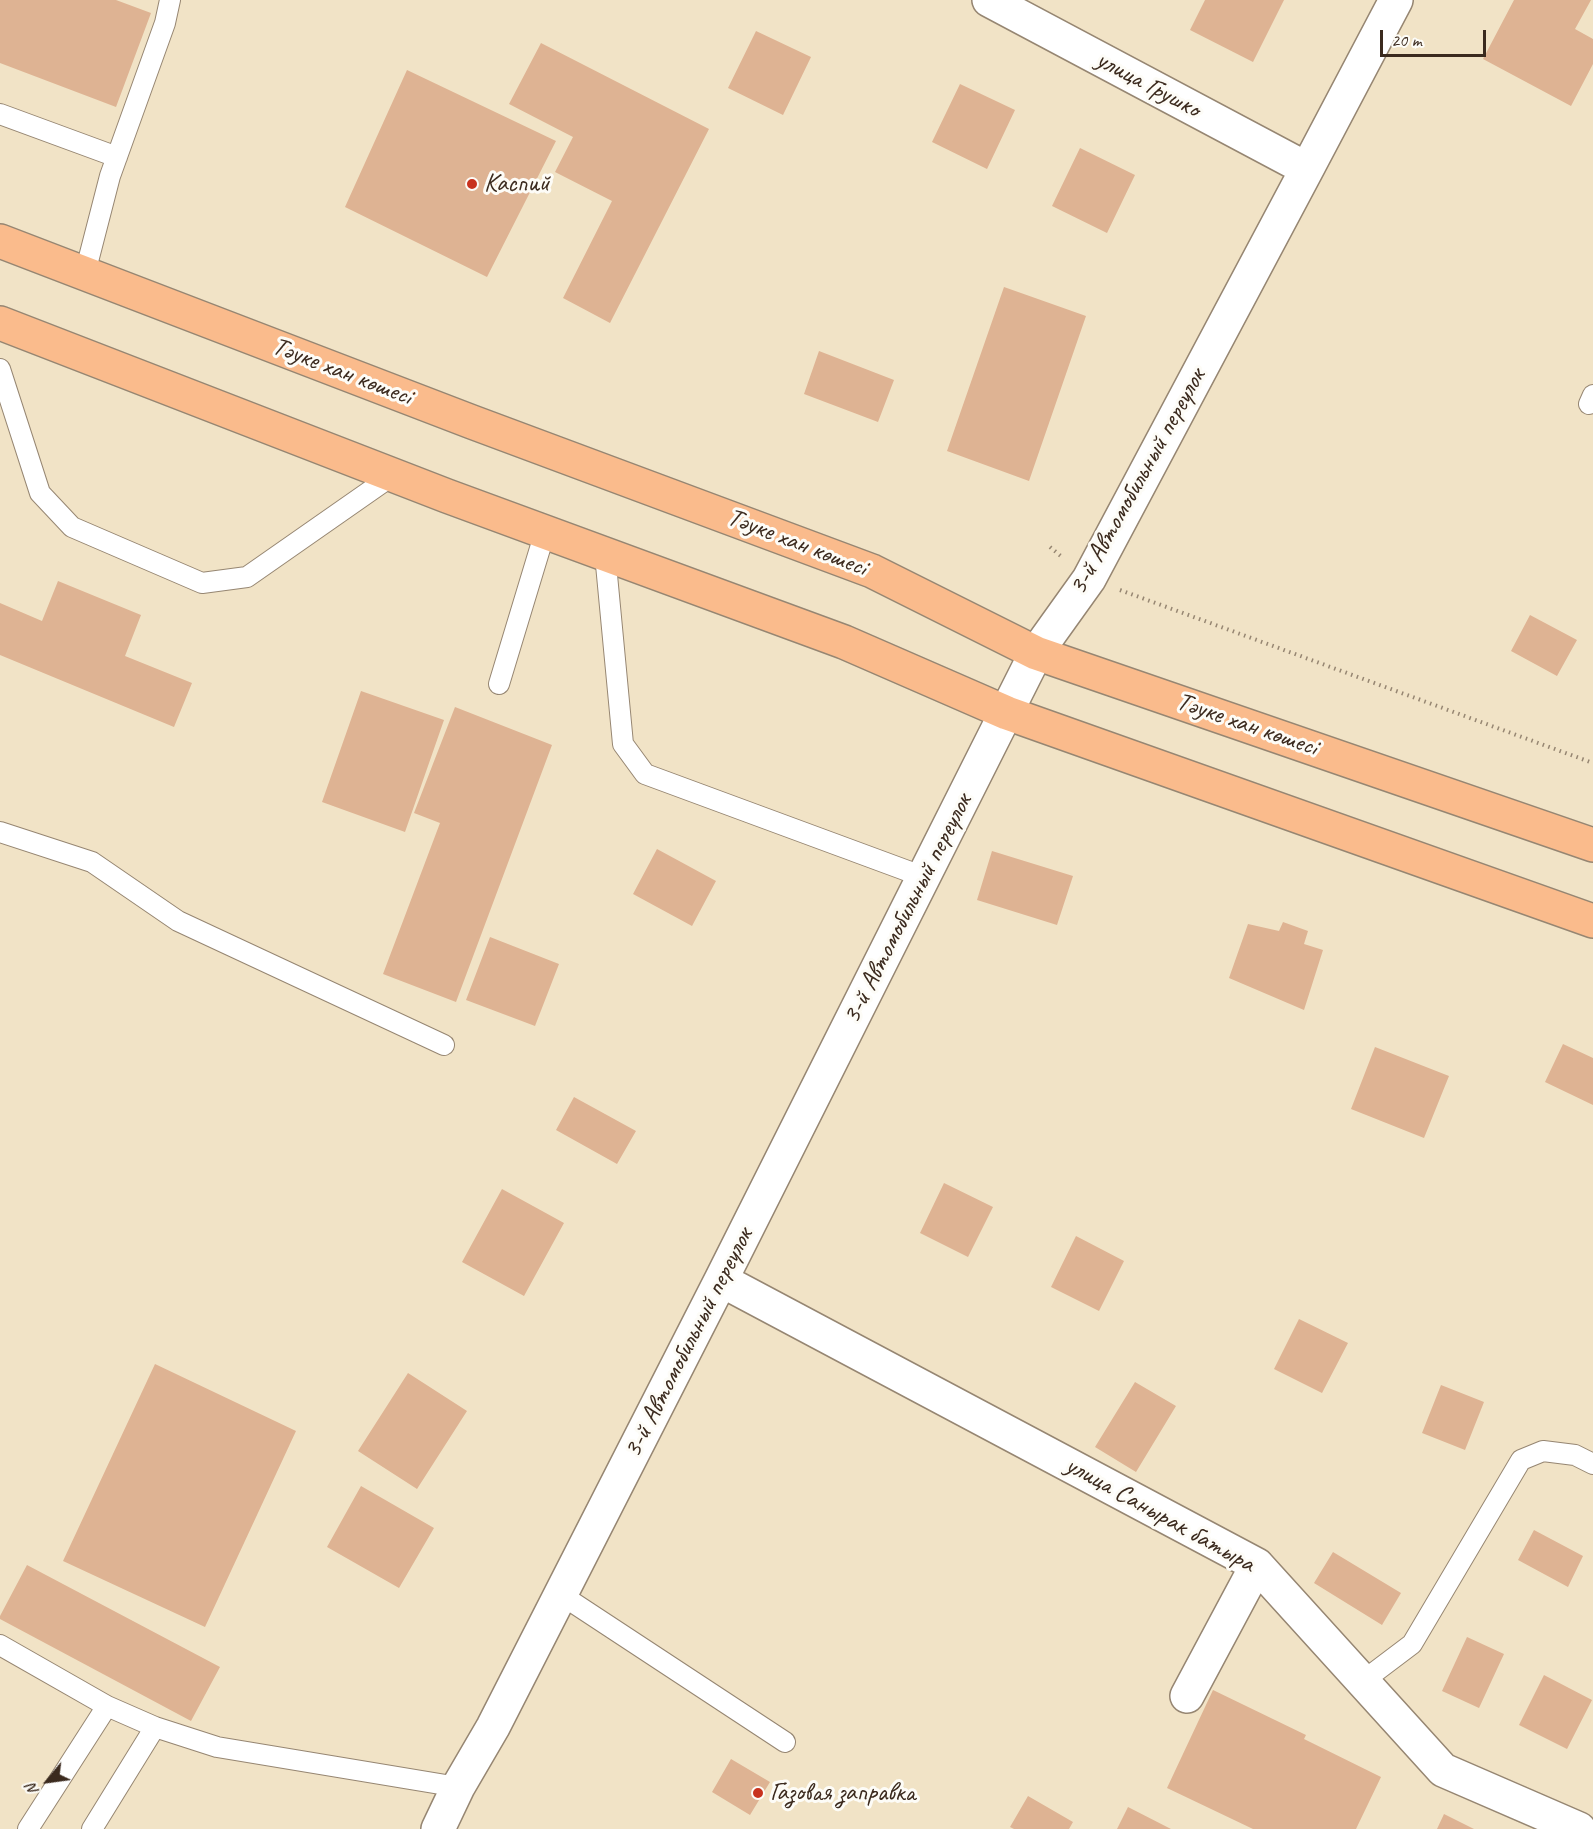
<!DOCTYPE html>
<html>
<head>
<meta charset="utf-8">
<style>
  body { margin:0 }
  #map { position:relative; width:1593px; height:1829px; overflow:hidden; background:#f1e3c6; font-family:Caveat,sans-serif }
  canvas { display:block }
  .north { position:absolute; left:18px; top:1751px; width:60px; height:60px; -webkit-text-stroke:4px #fdfcf7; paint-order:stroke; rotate:241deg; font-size:16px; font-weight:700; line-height:24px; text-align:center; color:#3b2a1e }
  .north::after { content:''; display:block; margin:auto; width:21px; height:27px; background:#3b2a1e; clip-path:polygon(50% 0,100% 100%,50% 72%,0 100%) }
  .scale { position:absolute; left:1380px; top:30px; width:106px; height:27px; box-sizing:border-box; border:3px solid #3b2a1e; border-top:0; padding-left:8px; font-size:18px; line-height:21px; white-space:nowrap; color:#3b2a1e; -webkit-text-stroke:4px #fdfcf7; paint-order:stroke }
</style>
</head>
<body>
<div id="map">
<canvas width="1593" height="1829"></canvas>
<div class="north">N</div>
<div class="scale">20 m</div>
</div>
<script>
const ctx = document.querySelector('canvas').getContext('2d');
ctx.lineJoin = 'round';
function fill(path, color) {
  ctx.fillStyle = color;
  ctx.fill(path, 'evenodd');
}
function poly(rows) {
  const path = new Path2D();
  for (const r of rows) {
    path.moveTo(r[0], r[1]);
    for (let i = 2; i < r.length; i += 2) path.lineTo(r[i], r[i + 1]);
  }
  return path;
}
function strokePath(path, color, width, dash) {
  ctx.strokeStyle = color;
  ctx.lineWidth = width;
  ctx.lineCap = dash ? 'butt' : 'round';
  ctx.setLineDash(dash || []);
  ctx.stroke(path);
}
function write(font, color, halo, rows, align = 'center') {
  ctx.font = font + ' Caveat,sans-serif';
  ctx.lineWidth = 6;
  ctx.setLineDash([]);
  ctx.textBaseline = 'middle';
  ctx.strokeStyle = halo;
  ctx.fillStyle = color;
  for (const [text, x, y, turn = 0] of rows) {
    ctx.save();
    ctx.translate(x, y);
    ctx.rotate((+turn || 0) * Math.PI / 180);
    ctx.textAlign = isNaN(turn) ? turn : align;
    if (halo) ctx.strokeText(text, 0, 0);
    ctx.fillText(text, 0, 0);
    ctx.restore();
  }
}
fill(poly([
  [0,0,116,0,151,13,116,107,0,63],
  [1205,0,1284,0,1253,62,1190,30],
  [1514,0,1591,0,1575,29,1593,39,1593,64,1571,106,1483,59],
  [756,31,811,57,783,115,728,88],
  [541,43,709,129,610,323,563,298,612,201,555,172,573,137,509,104],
  [407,70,556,141,487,277,345,207],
  [960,84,1015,110,987,169,932,142],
  [1080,148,1135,175,1107,233,1052,206],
  [1004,287,1086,316,1029,481,947,451],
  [819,351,894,380,878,422,804,394],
  [58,581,141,615,125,656,192,683,174,727,0,655,0,603,42,621],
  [1530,615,1577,640,1557,676,1511,651],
  [361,691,444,720,405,832,322,802],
  [455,707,552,745,456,1002,383,974,440,823,414,813],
  [657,849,716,881,692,926,633,894],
  [992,851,1073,876,1057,925,977,900],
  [1283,922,1308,931,1304,944,1323,950,1304,1010,1229,978,1248,924,1279,931],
  [490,937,559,964,535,1026,466,1000],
  [1563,1044,1593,1058,1593,1105,1545,1082],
  [1375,1047,1449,1076,1424,1138,1351,1109],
  [574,1097,636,1131,617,1164,556,1130],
  [944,1183,993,1207,968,1257,920,1233],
  [502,1189,564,1223,524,1296,462,1262],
  [1076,1236,1124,1261,1099,1311,1051,1287],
  [1299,1319,1348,1343,1322,1393,1274,1369],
  [155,1364,296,1431,205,1627,63,1561],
  [408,1373,467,1411,417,1489,358,1451],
  [1135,1382,1176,1406,1136,1472,1095,1447],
  [1441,1385,1484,1402,1465,1450,1422,1433],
  [361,1486,434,1528,399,1588,327,1547],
  [1534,1530,1583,1556,1568,1587,1518,1560],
  [1333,1552,1401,1593,1382,1625,1314,1583],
  [27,1565,220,1667,191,1721,0,1619,0,1616],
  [1467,1637,1504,1654,1479,1708,1442,1691],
  [1544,1675,1592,1700,1567,1749,1519,1725],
  [1213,1690,1306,1735,1304,1739,1381,1777,1356,1829,1253,1829,1167,1788],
  [731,1759,770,1782,750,1815,712,1792],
  [1028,1796,1073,1822,1069,1829,1014,1829,1010,1827],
  [1128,1807,1171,1829,1117,1829],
  [1444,1814,1474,1829,1437,1829]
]), '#deb393');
const service = poly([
  [0,114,117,157],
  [85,273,110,176,165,23,170,0],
  [0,369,40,493,72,527,202,583,247,577,393,475],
  [1589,404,1593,395],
  [605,554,623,744,645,774,924,877],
  [499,684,545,532],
  [0,832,92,862,178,921,444,1045],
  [560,1594,785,1742],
  [0,1645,107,1706,155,1727,217,1747,458,1787],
  [1363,1681,1412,1644,1521,1460,1543,1451,1575,1455,1593,1464],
  [28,1829,107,1706],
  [92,1829,155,1727]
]);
const minor = poly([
  [989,0,1307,169],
  [721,1280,1257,1565,1443,1770,1579,1829],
  [1187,1696,1257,1565],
  [438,1829,458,1787,493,1727,721,1280,1036,653,1089,579,1307,169,1396,0]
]);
const primary = poly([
  [0,241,472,422,872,571,1036,653,1593,845],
  [0,323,447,496,844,642,1007,713,1593,921]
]);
strokePath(service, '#968672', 22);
strokePath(minor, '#968672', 36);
strokePath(primary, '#968672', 36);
strokePath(poly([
  [1050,547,1062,557],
  [1120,590,1593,763]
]), '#968672', 4, [1.5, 4.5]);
strokePath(service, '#fff', 20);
strokePath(minor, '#fff', 33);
strokePath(primary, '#fabb8c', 33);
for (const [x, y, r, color] of [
  [472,184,6,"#c8321e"],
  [758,1793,6,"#c8321e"]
]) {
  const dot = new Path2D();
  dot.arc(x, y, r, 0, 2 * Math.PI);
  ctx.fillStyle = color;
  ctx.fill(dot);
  strokePath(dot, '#fdfcf7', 2);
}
write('26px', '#3b2a1e', '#fdfcf7', [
  ["улица Грушко",1148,85,28],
  ["Тәуке хан көшесі",342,372,21],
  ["3-й Автомобильный переулок",1138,482,-61],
  ["Тәуке хан көшесі",797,543,21],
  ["Тәуке хан көшесі",1247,725,19],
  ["3-й Автомобильный переулок",908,909,-63],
  ["3-й Автомобильный переулок",689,1343,-63],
  ["улица Санырак батыра",1160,1515,29]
]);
write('26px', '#3b2a1e', '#fdfcf7', [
  ["Каспий",484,184],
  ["Газовая заправка",770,1793]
], 'left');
</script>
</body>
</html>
